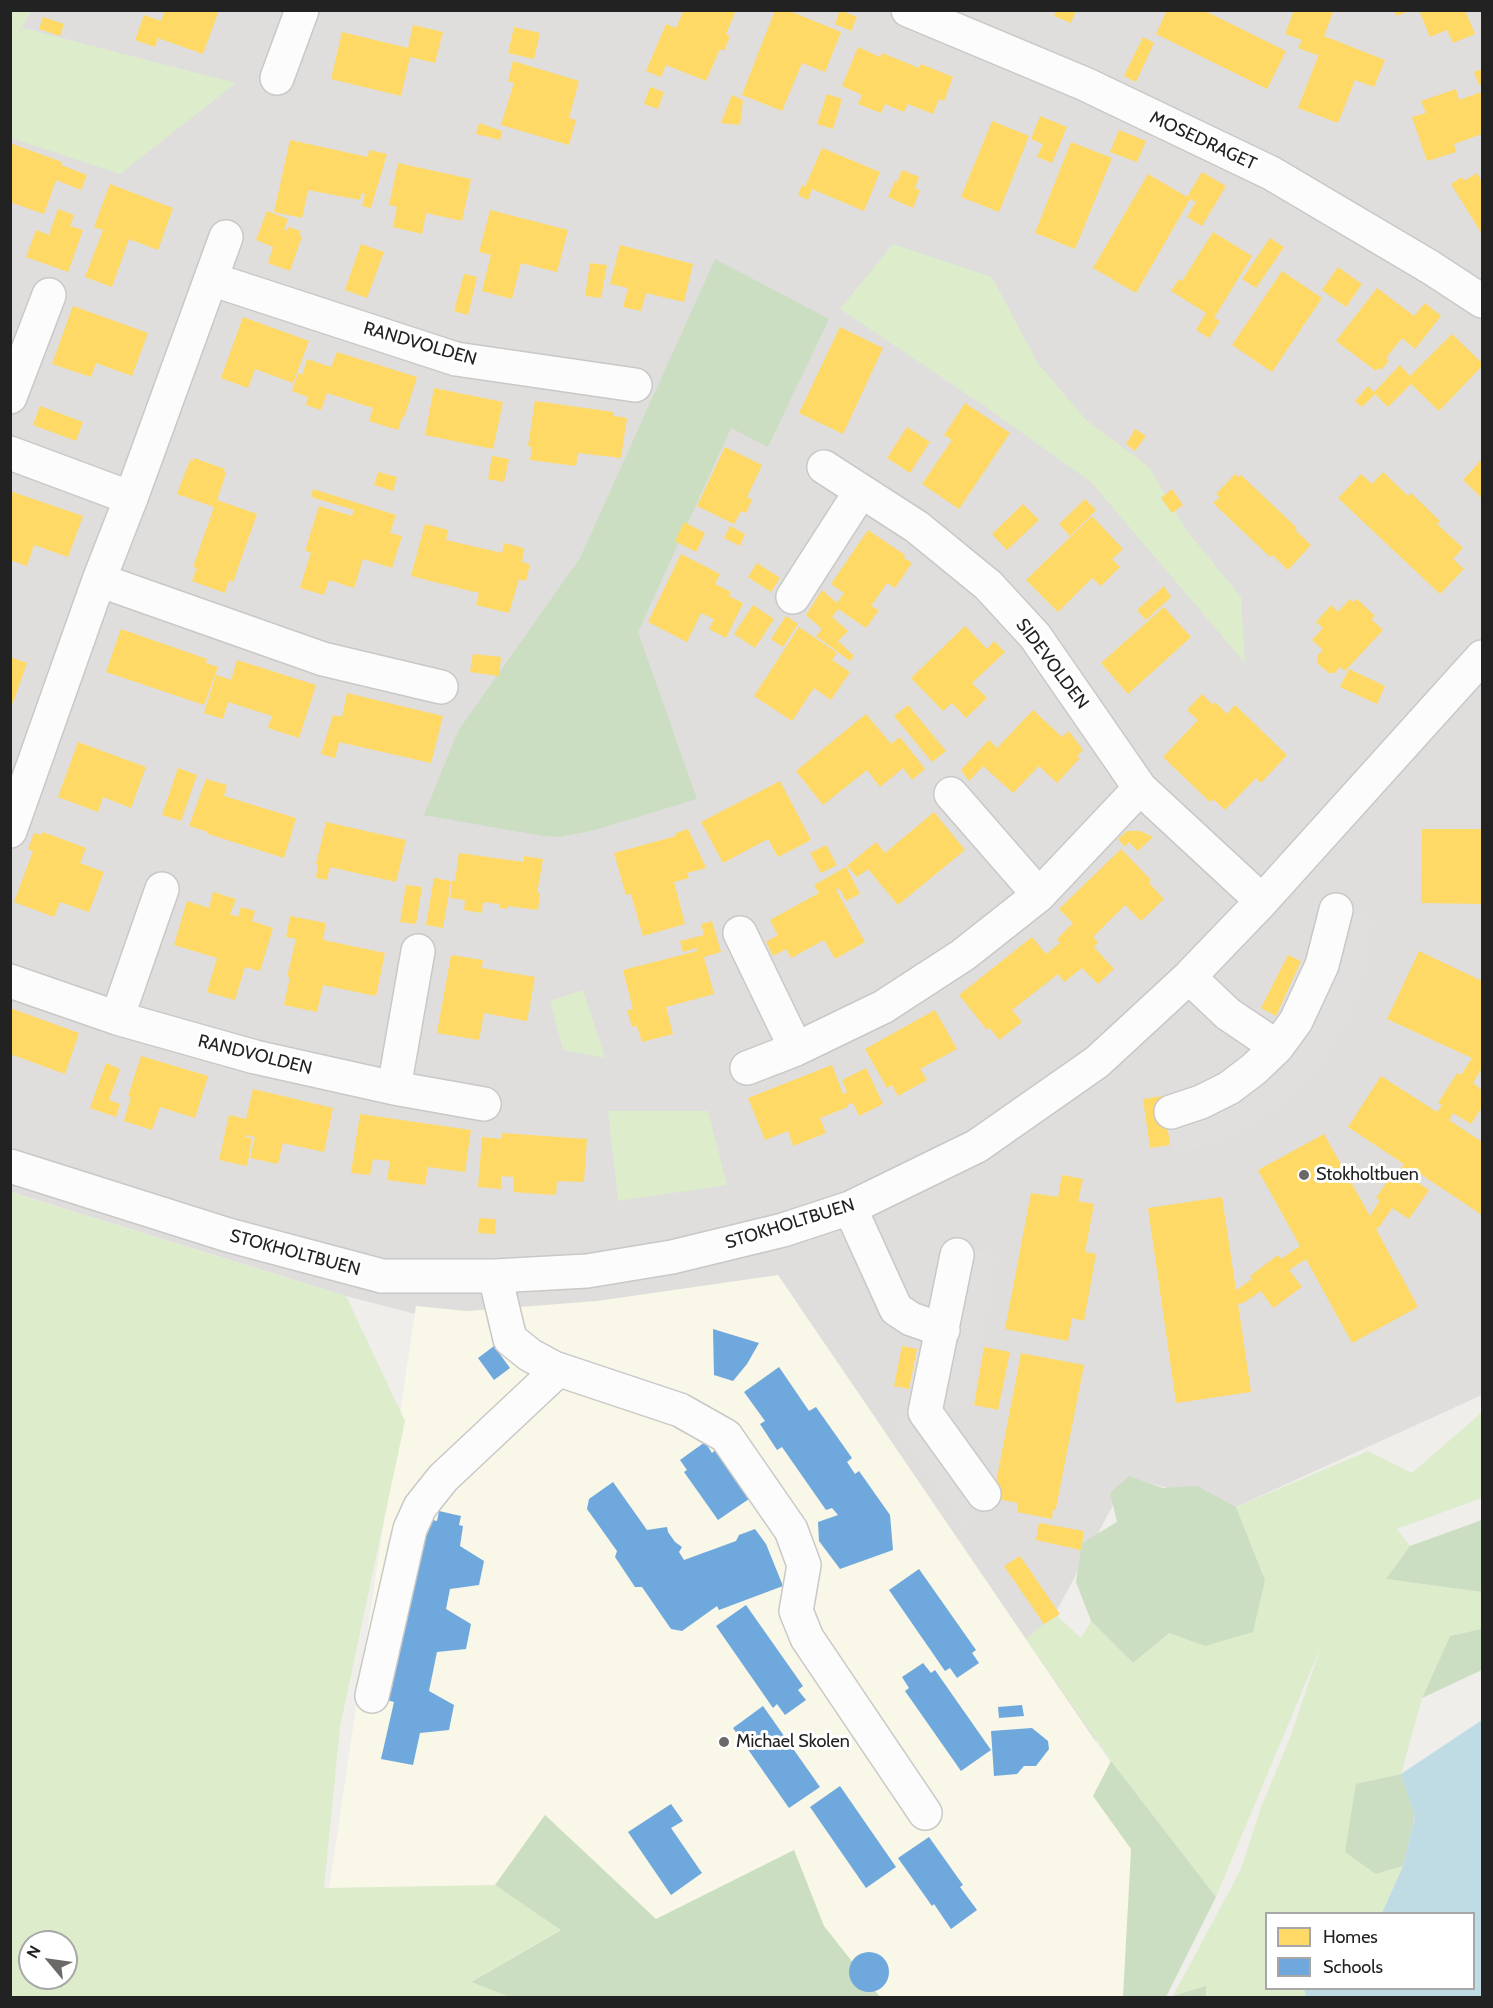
<!DOCTYPE html>
<html>
<head>
<meta charset="utf-8">
<style>
  body { margin:0 }
  #map { position:relative; width:1493px; height:2008px; overflow:hidden; background:#f0eeeb; font-family:Cabin,sans-serif }
  canvas { display:block }
  .frame { position:absolute; inset:0; border:12px solid #222; pointer-events:none }
  .legend { position:absolute; left:1265px; top:1912px; width:210px; height:78px; box-sizing:border-box; background:#fff; border:2px solid #a7a7a7; margin:0; padding:8px 10px; list-style:none; font-size:18px; color:#222 }
  .legend li { display:flex; align-items:center; gap:12px; height:30px }
  .legend b { width:30px; border:2px solid #a7a7a7 }
  .north { position:absolute; left:18px; top:1930px; width:60px; height:60px; box-sizing:border-box; background:#fff; border:2px solid #a7a7a7; border-radius:50%; rotate:299deg; font-size:16px; font-weight:700; line-height:24px; text-align:center; color:#222 }
  .north::after { content:''; display:block; margin:auto; width:21px; height:27px; background:#6a6968; clip-path:polygon(50% 0,100% 100%,50% 72%,0 100%) }
</style>
</head>
<body>
<div id="map">
<canvas width="1493" height="2008"></canvas>
<div class="frame"></div>
<ul class="legend">
<li><b style="height:16px;background:#ffd966"></b>Homes</li>
<li><b style="height:16px;background:#6fa8dc"></b>Schools</li>
</ul>
<div class="north">N</div>
</div>
<script>
const ctx = document.querySelector('canvas').getContext('2d');
ctx.lineJoin = 'round';
function fill(path, color) {
  ctx.fillStyle = color;
  ctx.fill(path, 'evenodd');
}
function poly(rows) {
  const path = new Path2D();
  for (const r of rows) {
    if (r.length === 3) {
      path.moveTo(r[0] + r[2], r[1]);
      path.arc(r[0], r[1], r[2], 0, 2 * Math.PI);
      continue;
    }
    path.moveTo(r[0], r[1]);
    for (let i = 2; i < r.length; i += 2) path.lineTo(r[i], r[i + 1]);
  }
  return path;
}
function strokePath(path, color, width, dash) {
  ctx.strokeStyle = color;
  ctx.lineWidth = width;
  ctx.lineCap = dash ? 'butt' : 'round';
  ctx.setLineDash(dash || []);
  ctx.stroke(path);
}
function write(font, color, halo, rows, align = 'center') {
  ctx.font = font + ' Cabin,sans-serif';
  ctx.lineWidth = 6;
  ctx.setLineDash([]);
  ctx.textBaseline = 'middle';
  ctx.strokeStyle = halo;
  ctx.fillStyle = color;
  for (const [text, x, y, turn = 0] of rows) {
    ctx.save();
    ctx.translate(x, y);
    ctx.rotate((+turn || 0) * Math.PI / 180);
    ctx.textAlign = isNaN(turn) ? turn : align;
    if (halo) ctx.strokeText(text, 0, 0);
    ctx.fillText(text, 0, 0);
    ctx.restore();
  }
}
fill(poly([
  [31,11,1482,11,1482,1395,1236,1507,1128,1477,1055,1614,1131,1849,423,1316,346,1296,11,1192,10,46]
]), '#dfdedc');
fill(poly([
  [778,1275,1188,1877,1134,1998,540,1997,328,1896,416,1306,467,1311,597,1301]
]), '#f8f7e8');
fill(poly([
  [11,10,31,11,16,38,23,28,236,83,120,174,11,138],
  [893,244,992,277,1037,362,1086,420,1149,467,1187,531,1241,597,1245,663,1091,482,983,405,840,309],
  [583,990,605,1058,563,1050,550,1001],
  [608,1111,708,1111,727,1185,618,1201],
  [10,1192,346,1296,405,1421,340,1727,324,1888,495,1885,562,1929,472,1981,513,1997,11,1997],
  [30,1942,66,1942,66,1978,30,1978],
  [1482,1412,1482,1498,1397,1529,1410,1546,1386,1579,1482,1592,1482,1627,1481,1629,1450,1636,1422,1698,1401,1774,1356,1785,1376,1874,1403,1866,1382,1913,1266,1914,1266,1988,1304,1989,1306,1997,1206,1997,1206,1987,1173,1996,1241,1869,1261,1807,1290,1738,1321,1646,1216,1897,1111,1761,1026,1639,1055,1614,1081,1638,1091,1621,1133,1663,1169,1633,1205,1646,1265,1580,1236,1507,1368,1451,1412,1473]
]), '#ddeccb');
fill(poly([
  [715,259,829,319,768,447,731,428,638,632,697,799,595,830,559,837,543,836,424,815,458,731,580,558],
  [1129,1476,1163,1488,1197,1486,1236,1507,1265,1580,1253,1632,1205,1646,1169,1633,1133,1663,1091,1621,1076,1582,1082,1543,1117,1522,1110,1493],
  [1482,1520,1482,1592,1386,1579,1410,1546],
  [1482,1627,1482,1670,1422,1698,1450,1636,1481,1629],
  [1111,1761,1216,1897,1166,1997,1123,1997,1131,1849,1093,1796],
  [1401,1774,1415,1815,1403,1866,1376,1874,1345,1852,1356,1784],
  [545,1815,656,1919,794,1850,824,1926,880,1997,513,1998,471,1982,561,1930,495,1885],
  [1206,1986,1206,1997,1172,1997,1173,1996]
]), '#cbdec1');
fill(poly([
  [1319,900,1372,919,1362,975,1348,1019,1325,1059,1295,1093,1259,1121,1217,1142,1173,1154,1163,1096,1203,1082,1238,1060,1268,1031,1292,996,1307,956],
  [940,1243,997,1255,967,1409,941,1405,929,1412,993,1501,965,1527,892,1424,914,1410,911,1393]
]), '#e0dfde');
fill(poly([
  [1482,1720,1482,1997,1306,1997,1304,1989,1474,1988,1474,1914,1382,1913,1403,1866,1415,1816,1401,1774]
]), '#bfdbe3');
fill(poly([
  [165,10,219,10,203,54,158,38,155,47,135,40,144,15,161,21],
  [684,10,736,10,726,34,730,36,724,51,720,49,706,81,666,65,661,77,646,71,666,24,676,28],
  [775,10,787,10,841,32,825,72,802,63,782,111,742,95],
  [840,10,857,17,851,31,835,24],
  [1056,10,1076,10,1071,23,1054,16],
  [1167,10,1203,10,1286,51,1267,89,1156,34],
  [1294,10,1333,12,1324,36,1385,60,1374,87,1355,80,1338,123,1298,108,1319,54,1317,55,1298,48,1302,40,1285,34],
  [1394,10,1410,10,1410,11,1396,16],
  [1419,10,1465,10,1475,34,1453,43,1447,30,1430,37],
  [43,17,64,24,60,36,39,29],
  [413,25,443,32,435,63,410,57,401,96,331,79,342,32,408,48],
  [514,27,540,33,534,59,508,53],
  [1143,37,1154,43,1136,82,1124,76],
  [858,47,880,57,882,53,919,68,921,64,953,77,944,101,939,99,933,114,908,104,904,112,885,104,881,113,858,104,862,95,842,86],
  [513,61,579,81,569,118,576,120,569,145,501,125,514,83,508,81],
  [1482,69,1482,84,1479,85,1474,72],
  [650,87,664,92,658,109,644,104],
  [1456,89,1459,100,1482,92,1482,134,1454,144,1456,152,1427,161,1412,117,1426,113,1421,101],
  [827,94,842,99,833,129,817,124],
  [732,95,743,100,740,125,721,123],
  [1040,116,1067,127,1052,163,1037,157,1043,144,1031,139],
  [992,121,1029,136,999,212,961,197],
  [479,123,502,131,500,140,476,134],
  [1119,130,1146,141,1137,162,1110,152],
  [290,140,368,157,369,150,387,154,371,208,362,206,365,194,361,193,360,200,308,190,302,218,274,212],
  [1071,142,1112,158,1075,249,1035,233],
  [10,143,62,162,61,165,87,175,81,190,56,180,44,214,10,202],
  [822,148,880,172,864,211,812,189,808,200,798,195,802,185,805,187],
  [398,163,471,179,462,221,426,213,422,234,393,227,397,207,389,205],
  [902,170,919,177,915,188,920,190,913,208,888,197,895,181,897,182],
  [1202,172,1226,186,1202,226,1187,217,1196,202,1190,199,1136,293,1093,268,1148,174,1187,197],
  [1477,173,1482,182,1482,234,1451,184,1462,177,1464,181],
  [110,184,173,208,158,250,129,239,112,287,85,277,103,230,94,227],
  [58,209,74,215,70,226,83,230,68,272,26,257,36,230,49,235],
  [490,210,568,230,557,272,521,263,512,299,482,291,491,255,479,252],
  [267,211,288,219,284,230,286,231,288,227,301,231,299,235,302,236,290,271,268,263,273,247,256,240],
  [1213,232,1252,256,1214,318,1220,321,1209,338,1196,330,1206,313,1171,291,1179,279,1182,281],
  [1270,238,1284,247,1256,288,1242,279],
  [361,244,384,252,367,298,345,290],
  [620,245,693,264,684,302,646,293,641,311,623,307,628,288,610,284],
  [590,263,607,265,601,298,585,296],
  [1338,267,1362,284,1346,307,1322,290],
  [1282,271,1322,298,1272,372,1232,345],
  [464,274,477,277,468,315,454,311],
  [1377,288,1414,316,1425,303,1441,316,1415,349,1402,338,1386,358,1389,361,1381,370,1378,368,1376,371,1336,341],
  [73,306,148,333,132,376,96,363,91,377,52,364],
  [243,317,309,341,293,383,255,369,248,388,221,378],
  [840,327,883,348,843,434,799,413],
  [1452,334,1482,363,1482,366,1439,411,1411,384,1388,407,1375,394,1362,407,1355,401,1368,386,1374,392,1400,365,1410,376],
  [337,352,417,377,404,418,402,417,398,430,369,421,373,408,327,393,321,410,306,405,308,397,292,391,298,373,302,375,307,359,331,367],
  [434,388,503,402,493,449,425,435],
  [535,401,614,412,614,416,627,418,621,458,578,453,576,466,530,460,532,447,528,446],
  [965,403,1010,433,959,509,922,484,952,440,944,435],
  [40,406,83,422,76,441,33,425],
  [907,427,930,442,910,473,887,458],
  [1135,429,1146,436,1135,451,1126,444],
  [725,447,762,465,747,497,752,500,746,513,741,511,734,524,697,506],
  [492,456,509,459,504,482,488,479],
  [194,458,225,469,224,472,226,473,217,500,257,514,233,582,229,580,225,593,192,581,197,568,193,567,214,507,177,494,190,460,193,461],
  [1482,459,1482,498,1463,480],
  [378,472,397,477,393,491,374,485],
  [1383,472,1408,496,1411,493,1440,521,1437,524,1463,548,1453,559,1464,569,1440,594,1338,498,1361,474,1372,484],
  [1235,474,1238,477,1241,475,1297,528,1295,530,1311,545,1288,570,1272,555,1270,557,1213,503,1220,497,1216,494],
  [313,489,396,515,390,533,402,536,392,568,363,559,354,588,329,580,324,595,300,588,311,552,305,551,319,506,352,516,354,510,311,497],
  [1172,489,1183,505,1172,513,1161,498],
  [10,491,83,516,68,557,34,545,27,566,10,560],
  [1085,499,1096,510,1070,536,1059,524],
  [1023,504,1039,520,1007,550,992,534],
  [1092,516,1123,549,1112,559,1120,567,1101,586,1092,578,1058,612,1026,580],
  [684,522,705,533,696,552,675,541],
  [425,524,448,530,446,540,502,553,504,543,524,548,522,562,530,564,526,581,519,579,509,613,476,605,479,593,411,576],
  [730,526,745,534,740,546,724,538],
  [868,530,905,555,904,558,912,563,895,588,887,583,871,606,879,610,866,628,838,609,832,617,848,631,838,641,854,656,850,661,816,636,822,629,806,615,822,590,837,603,844,593,831,584],
  [681,554,720,574,715,584,731,592,729,596,743,603,726,638,709,629,714,619,701,613,687,642,648,622],
  [757,563,780,578,771,592,748,577],
  [1164,586,1171,597,1146,620,1137,610],
  [1350,599,1353,602,1357,599,1375,616,1371,619,1383,630,1345,671,1340,667,1335,673,1329,673,1317,663,1317,656,1323,650,1312,640,1323,628,1316,622,1331,605,1338,612],
  [753,605,774,619,755,648,734,634],
  [1164,607,1191,637,1128,694,1101,663],
  [786,616,798,624,783,647,771,639],
  [965,626,987,649,994,641,1005,652,972,683,987,698,966,718,952,703,943,711,911,678],
  [799,627,837,653,832,660,850,672,831,700,814,688,792,721,754,696],
  [121,629,207,659,206,663,218,667,204,705,106,672],
  [473,654,501,657,499,676,470,672],
  [10,657,27,663,13,703,10,702],
  [237,660,316,685,299,738,268,728,272,716,228,702,223,719,204,713,216,675,231,680],
  [1349,669,1385,686,1377,704,1340,687],
  [347,693,443,716,431,763,339,742,335,758,321,754,333,715,342,717],
  [1202,694,1213,705,1215,702,1227,714,1235,705,1287,755,1261,783,1256,778,1225,810,1213,799,1210,802,1163,757,1198,720,1187,710],
  [908,705,946,751,932,762,894,716],
  [1033,710,1062,737,1069,731,1083,750,1077,756,1080,758,1057,783,1039,766,1013,793,983,766,969,781,961,770,989,740,997,748],
  [866,714,891,744,900,737,925,769,912,780,903,768,880,787,867,770,823,805,796,771],
  [78,742,146,767,131,808,103,797,98,812,58,797],
  [178,768,197,775,181,821,162,815],
  [206,779,227,785,224,796,296,818,284,858,208,834,208,832,189,826],
  [780,781,811,840,778,857,768,839,723,863,701,822],
  [934,812,965,850,898,905,868,869,857,877,847,866,876,842,885,853],
  [326,822,406,840,396,882,330,867,327,880,316,878,318,864,316,864],
  [688,829,706,868,687,873,689,878,674,882,685,924,643,936,631,894,626,895,614,853,676,836,676,833],
  [1422,829,1482,829,1482,904,1421,903],
  [1127,831,1140,831,1153,837,1138,851,1129,842,1125,847,1118,839],
  [43,832,86,848,80,863,104,872,89,912,60,902,54,917,14,902,33,851,28,849,34,833,41,835],
  [826,845,837,865,821,873,810,853],
  [1121,849,1151,880,1149,883,1164,899,1141,921,1125,905,1093,937,1098,942,1094,947,1114,969,1098,984,1082,968,1064,982,1058,974,1012,1010,1022,1022,999,1040,990,1028,987,1030,959,995,1032,937,1046,954,1060,943,1057,939,1073,923,1059,909],
  [459,853,524,862,524,856,543,859,537,893,540,893,538,910,508,906,508,909,499,908,500,904,483,902,482,913,464,910,465,900,450,898,452,881,455,881],
  [846,867,860,894,846,901,839,888,836,890,865,942,835,959,824,940,791,958,786,949,773,956,766,942,778,935,770,920,819,893,814,885],
  [434,878,451,881,443,928,426,925],
  [406,885,422,887,416,924,400,922],
  [213,892,236,899,230,914,238,917,241,907,255,911,252,921,273,928,260,971,245,967,235,1000,207,992,217,958,174,945,187,901,209,908],
  [290,916,326,923,323,940,385,953,376,996,323,985,317,1012,284,1005,290,977,287,977,296,939,286,937],
  [712,921,721,952,704,957,714,994,666,1007,673,1034,642,1042,637,1026,632,1027,627,1010,633,1009,623,970,697,951,697,948,683,952,680,941,704,935,701,924],
  [1419,951,1482,981,1482,1068,1473,1083,1482,1090,1482,1107,1471,1124,1453,1113,1449,1120,1482,1142,1482,1215,1416,1171,1411,1178,1429,1190,1409,1219,1392,1208,1380,1226,1376,1229,1418,1307,1352,1343,1306,1259,1289,1270,1302,1287,1273,1308,1261,1291,1243,1303,1238,1304,1251,1392,1176,1403,1148,1208,1222,1197,1236,1290,1238,1289,1252,1279,1250,1276,1278,1255,1281,1259,1300,1246,1258,1170,1324,1134,1370,1216,1380,1200,1376,1198,1396,1168,1399,1171,1404,1164,1348,1127,1381,1076,1437,1112,1442,1105,1438,1103,1457,1073,1461,1075,1472,1058,1387,1019],
  [451,955,483,960,482,968,535,977,527,1021,484,1013,479,1040,437,1033],
  [1288,955,1301,961,1276,1016,1261,1008],
  [10,1008,79,1033,65,1074,10,1054],
  [935,1010,957,1049,920,1069,927,1080,898,1096,892,1085,887,1088,865,1049],
  [141,1056,208,1076,195,1118,160,1107,152,1130,124,1121,131,1097,128,1096],
  [106,1063,120,1069,109,1100,120,1104,116,1117,90,1108],
  [832,1065,843,1094,847,1092,842,1080,866,1068,883,1104,859,1116,853,1103,847,1105,848,1107,820,1118,826,1133,793,1146,788,1131,765,1140,748,1098],
  [253,1089,333,1108,324,1152,283,1143,278,1164,250,1158,255,1137,246,1135,245,1137,252,1138,247,1166,219,1160,229,1115,246,1119],
  [1163,1096,1170,1145,1150,1148,1143,1099],
  [360,1114,471,1130,465,1172,428,1167,425,1185,387,1180,390,1161,373,1159,370,1175,351,1173],
  [502,1133,587,1139,584,1182,557,1181,556,1195,513,1192,514,1177,501,1176,501,1189,478,1187,482,1137,502,1139],
  [1062,1175,1083,1179,1078,1201,1094,1204,1085,1252,1096,1254,1084,1321,1072,1318,1068,1341,1005,1329,1031,1193,1058,1197],
  [479,1218,496,1219,495,1234,478,1233],
  [902,1346,917,1349,909,1389,894,1386],
  [984,1347,1010,1352,998,1410,974,1405],
  [1021,1353,1084,1365,1056,1508,1056,1510,1053,1509,1052,1519,1017,1512,1018,1503,993,1498],
  [1039,1523,1084,1531,1081,1550,1036,1540],
  [1020,1556,1060,1614,1044,1624,1004,1566]
]), '#ffd966');
fill(poly([
  [713,1329,759,1343,747,1364,733,1381,714,1375],
  [494,1346,510,1368,494,1380,478,1358],
  [779,1367,809,1411,816,1407,852,1458,847,1462,855,1474,859,1471,890,1515,893,1550,840,1569,819,1541,818,1522,838,1515,832,1508,826,1510,782,1447,777,1450,760,1424,765,1421,744,1392],
  [705,1442,712,1453,715,1450,749,1499,718,1520,684,1472,687,1470,680,1460],
  [613,1482,647,1530,667,1527,668,1532,675,1542,682,1547,679,1552,684,1560,736,1541,739,1535,755,1529,766,1544,783,1586,719,1610,717,1606,682,1631,671,1629,642,1587,635,1587,615,1557,617,1551,587,1509,589,1499],
  [439,1511,461,1516,459,1525,463,1526,460,1546,484,1561,479,1585,450,1589,446,1609,471,1624,466,1649,437,1652,429,1691,454,1705,449,1730,420,1733,413,1765,381,1759,394,1702,386,1700,424,1518,437,1521],
  [919,1569,976,1650,972,1653,979,1663,957,1678,950,1668,945,1671,889,1590],
  [746,1605,803,1686,798,1690,806,1700,785,1715,777,1704,773,1708,716,1626],
  [923,1663,931,1673,935,1670,991,1750,961,1771,905,1691,909,1688,902,1677],
  [1022,1705,1024,1716,999,1718,998,1707],
  [763,1706,820,1787,789,1808,733,1728],
  [1032,1728,1048,1741,1049,1749,1036,1766,1024,1766,1017,1774,994,1776,991,1731],
  [840,1786,896,1867,866,1888,810,1807],
  [671,1804,683,1821,671,1828,702,1873,671,1895,628,1832],
  [929,1837,963,1885,960,1887,977,1910,951,1929,934,1904,932,1906,898,1858],
  [869,1972,20]
]), '#6fa8dc');
const minor = poly([
  [908,10,1085,84,1271,173,1430,267,1482,301],
  [277,78,302,10],
  [211,279,456,359,635,385],
  [10,397,49,295],
  [10,453,131,498],
  [824,467,917,527,988,585,1035,636,1140,788,1262,901],
  [99,580,323,659,441,687],
  [793,597,861,491],
  [951,794,1039,895],
  [10,831,99,580,131,498,226,237],
  [740,933,796,1049],
  [1189,977,1228,1014,1277,1047],
  [10,981,117,1018,255,1057,394,1088,484,1104],
  [117,1018,162,889],
  [747,1068,796,1049,883,1007,963,955,1039,895,1140,788],
  [394,1088,418,951],
  [1171,1112,1201,1102,1229,1088,1254,1069,1277,1047,1296,1021,1322,965,1336,910],
  [10,1166,228,1235,382,1276,495,1276,587,1271,672,1257,783,1230,850,1208,977,1146,1097,1062,1189,977,1262,901,1482,657],
  [850,1208,896,1309,911,1319,943,1330],
  [957,1255,925,1412,984,1494],
  [495,1276,510,1339,530,1355,554,1368,680,1410,726,1436,791,1530,804,1565,796,1611,807,1638,925,1813],
  [372,1696,410,1529,420,1507,443,1478,558,1370]
]);
strokePath(minor, '#c9c8c7', 36);
strokePath(minor, '#fdfcfc', 33);
for (const [x, y, r, color] of [
  [1304,1175,6,"#6a6968"],
  [724,1742,6,"#6a6968"]
]) {
  const dot = new Path2D();
  dot.arc(x, y, r, 0, 2 * Math.PI);
  ctx.fillStyle = color;
  ctx.fill(dot);
  strokePath(dot, '#fff', 2);
}
write('18px', '#222', '#fff', [
  ["MOSEDRAGET",1203,141,25],
  ["RANDVOLDEN",420,344,16],
  ["SIDEVOLDEN",1052,664,53],
  ["RANDVOLDEN",255,1055,14],
  ["STOKHOLTBUEN",790,1224,-17],
  ["STOKHOLTBUEN",295,1253,15]
]);
write('18px', '#222', '#fff', [
  ["Stokholtbuen",1316,1175],
  ["Michael Skolen",736,1742]
], 'left');
</script>
</body>
</html>
